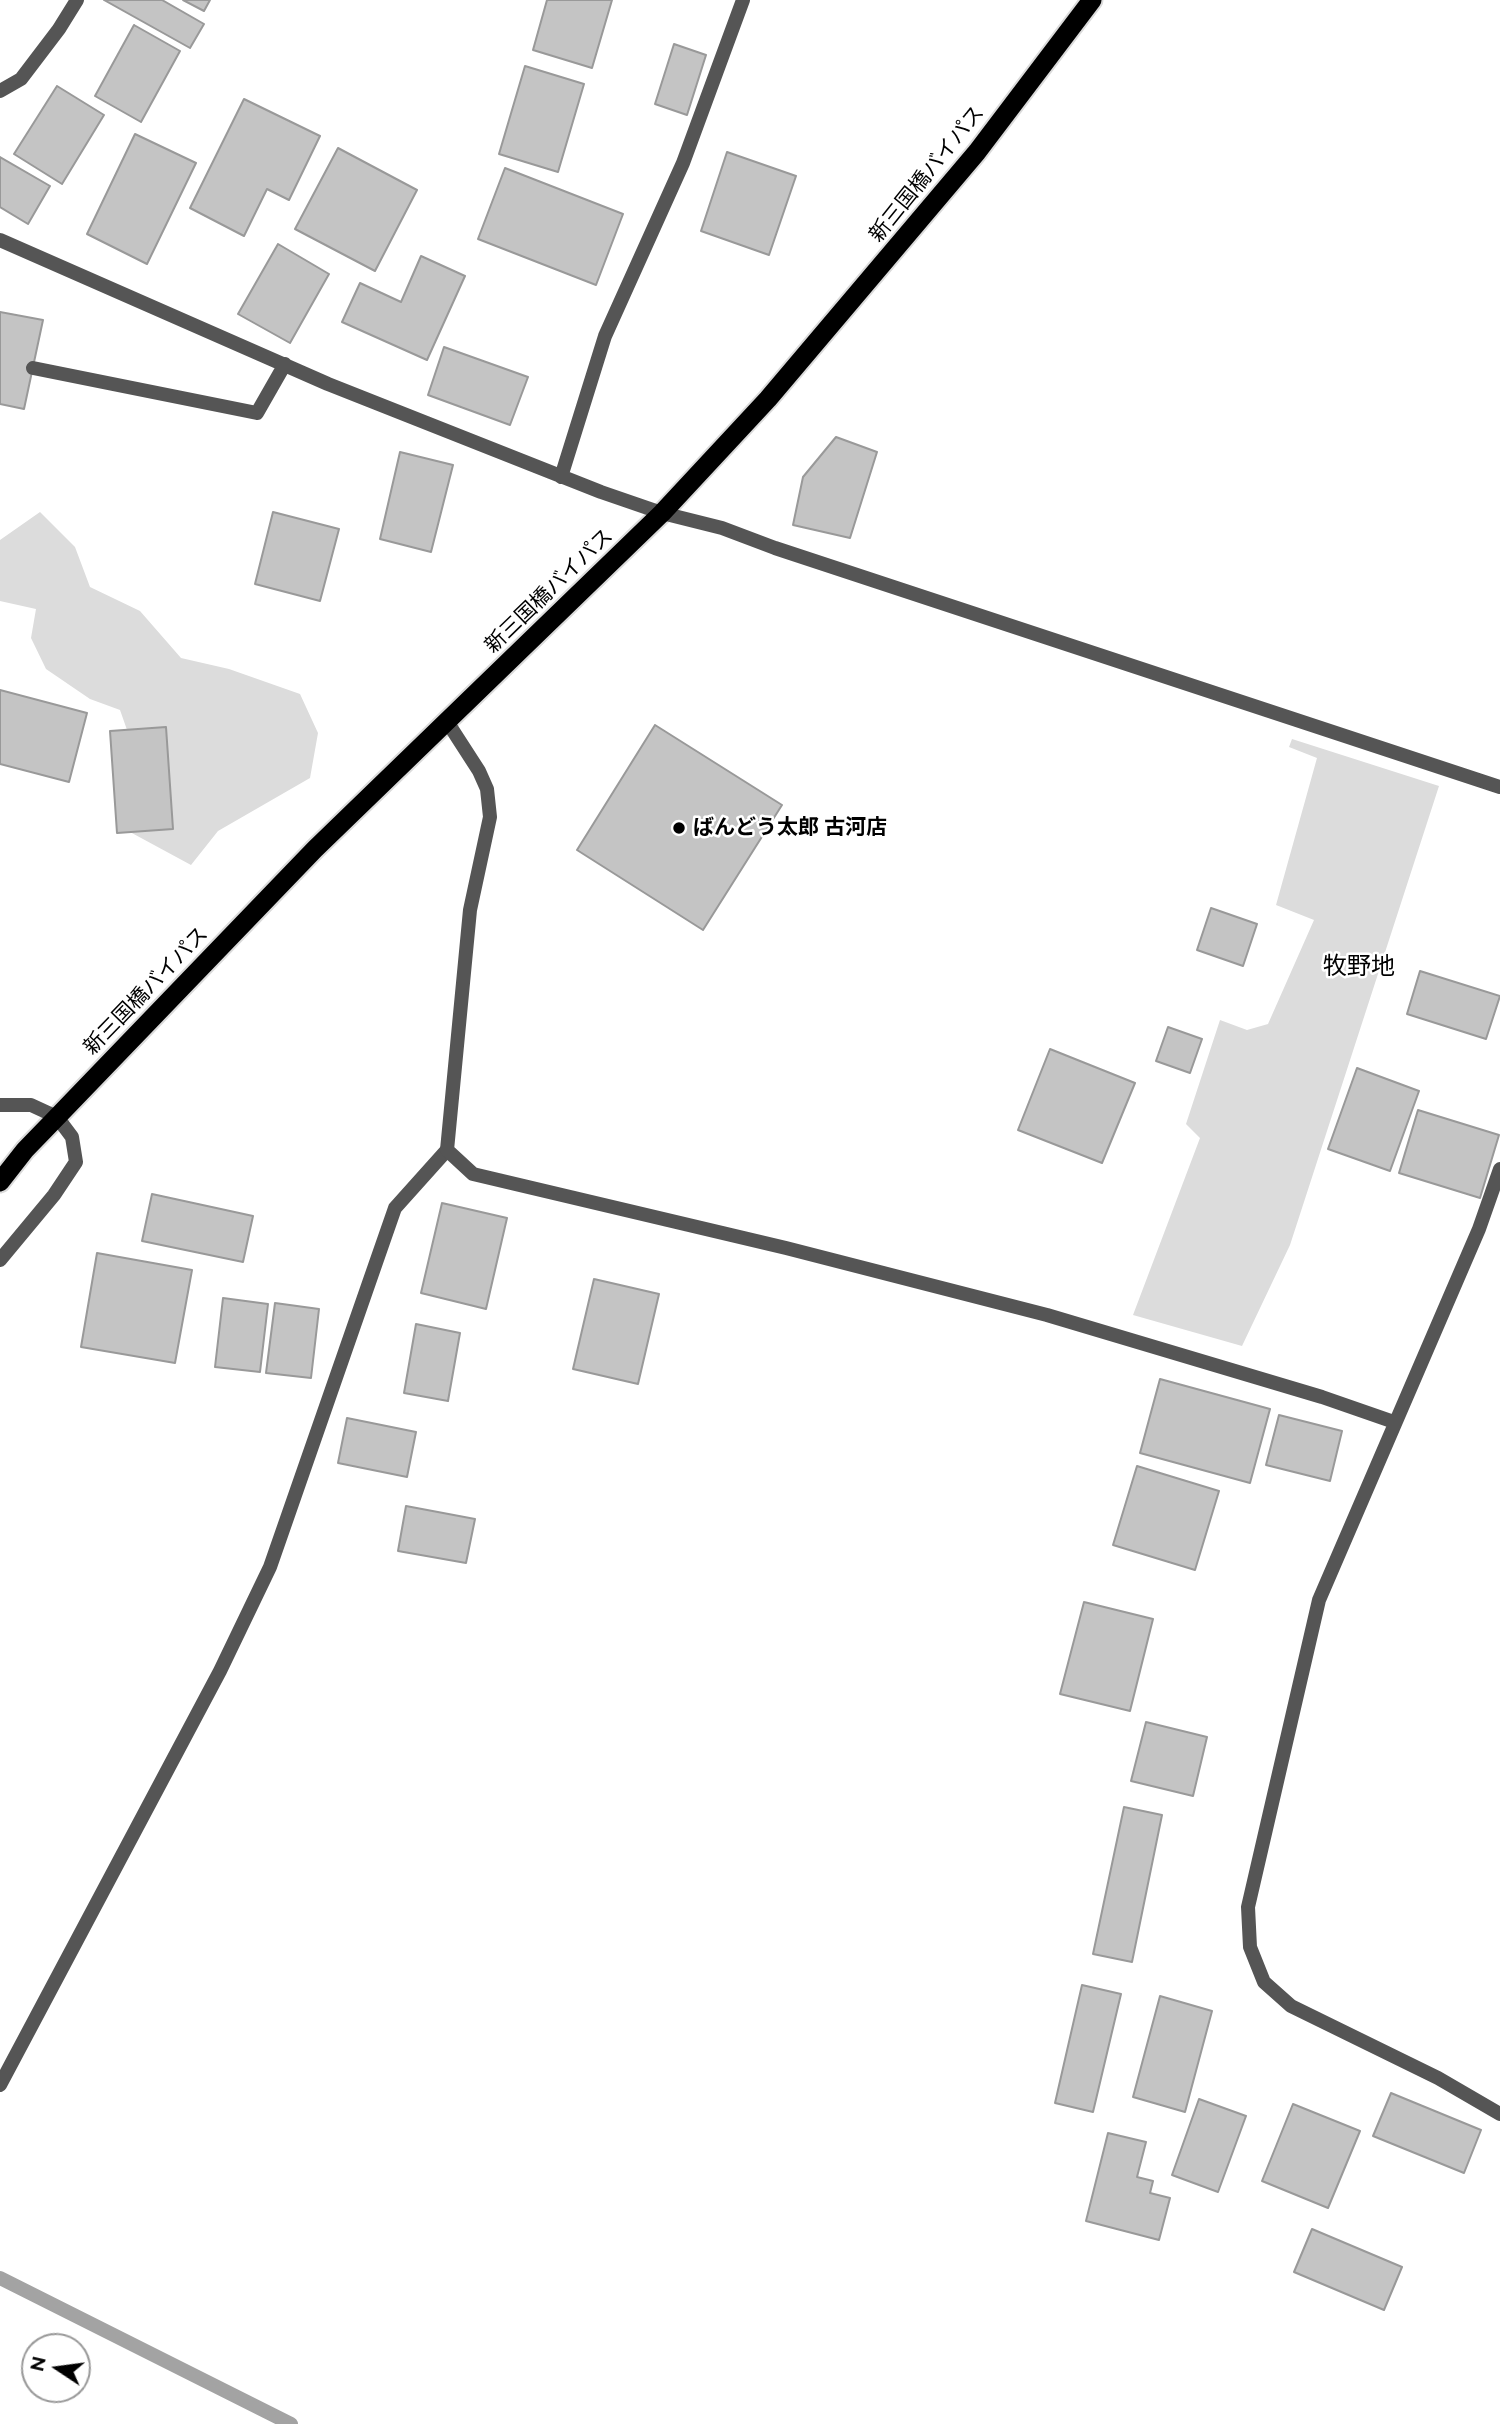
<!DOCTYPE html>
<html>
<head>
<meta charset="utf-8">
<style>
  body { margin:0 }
  #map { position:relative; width:1500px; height:2424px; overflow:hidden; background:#fff; font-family:Raleway,sans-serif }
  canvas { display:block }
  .north { position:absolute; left:21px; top:2333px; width:70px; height:70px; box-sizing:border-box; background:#fff; border:2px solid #999; border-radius:50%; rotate:283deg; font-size:19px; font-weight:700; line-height:28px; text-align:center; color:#000 }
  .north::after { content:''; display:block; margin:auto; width:24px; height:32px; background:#000; clip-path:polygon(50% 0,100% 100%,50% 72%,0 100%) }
</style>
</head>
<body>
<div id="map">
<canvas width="1500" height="2424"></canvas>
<div class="north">N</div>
</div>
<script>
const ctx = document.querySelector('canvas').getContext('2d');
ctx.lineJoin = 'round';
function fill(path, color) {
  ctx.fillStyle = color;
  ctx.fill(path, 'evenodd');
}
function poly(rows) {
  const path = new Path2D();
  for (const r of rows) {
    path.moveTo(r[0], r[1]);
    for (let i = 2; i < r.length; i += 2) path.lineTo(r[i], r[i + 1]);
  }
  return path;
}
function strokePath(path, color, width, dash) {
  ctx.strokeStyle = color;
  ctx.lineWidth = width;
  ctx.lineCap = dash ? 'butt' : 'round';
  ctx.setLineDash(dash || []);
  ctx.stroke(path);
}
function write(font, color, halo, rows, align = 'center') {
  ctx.font = font + ' Raleway,"Noto Sans JP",sans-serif';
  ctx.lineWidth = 5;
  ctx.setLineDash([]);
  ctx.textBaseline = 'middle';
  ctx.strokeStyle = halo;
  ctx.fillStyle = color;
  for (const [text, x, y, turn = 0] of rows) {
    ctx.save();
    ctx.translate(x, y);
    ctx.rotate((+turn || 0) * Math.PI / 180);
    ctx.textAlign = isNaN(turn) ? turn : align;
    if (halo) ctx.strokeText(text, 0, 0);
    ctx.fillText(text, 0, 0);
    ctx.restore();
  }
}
fill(poly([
  [40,512,75,547,90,587,140,611,181,658,229,669,300,694,318,733,310,778,218,831,191,865,130,832,144,778,120,710,90,699,46,669,31,638,36,609,0,601,0,540],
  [1292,739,1439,786,1290,1245,1242,1346,1133,1315,1200,1138,1186,1124,1220,1020,1247,1030,1268,1024,1314,920,1276,905,1317,758,1289,747]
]), '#dcdcdc');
strokePath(poly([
  [0,2278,291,2424]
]), '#a3a3a3', 14);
const building = poly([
  [104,0,162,0,204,24,190,48,104,0],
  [183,0,210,0,204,11,183,0],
  [547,0,612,0,592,68,533,50,547,0],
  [134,25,180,51,141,122,95,96,134,25],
  [674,44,706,55,687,115,655,104,674,44],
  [525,66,584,84,558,172,499,154,525,66],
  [57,86,104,115,62,184,14,154,57,86],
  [244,99,320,136,289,200,267,189,244,236,190,208,244,99],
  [135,134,196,163,147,264,87,234,135,134],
  [338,148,417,190,375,271,295,229,338,148],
  [727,152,796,176,769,255,701,231,727,152],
  [0,157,50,186,28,224,0,207,0,157],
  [505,168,623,214,596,285,478,239,505,168],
  [278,244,329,274,290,343,238,314,278,244],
  [421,256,465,276,427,360,342,322,360,283,401,302,421,256],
  [0,312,43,320,24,409,0,404,0,312],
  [444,347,528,377,510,425,428,395,444,347],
  [836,437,877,452,850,538,793,525,803,477,836,437],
  [400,452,453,465,431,552,380,539,400,452],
  [273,512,339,529,320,601,255,584,273,512],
  [0,690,87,713,69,782,0,764,0,690],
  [655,725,782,805,703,930,577,850,655,725],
  [166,727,173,829,117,833,110,731,166,727],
  [1211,908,1257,924,1243,966,1197,950,1211,908],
  [1420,971,1500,996,1486,1039,1407,1014,1420,971],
  [1168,1027,1202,1039,1190,1073,1156,1061,1168,1027],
  [1050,1049,1135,1083,1102,1163,1018,1130,1050,1049],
  [1357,1068,1419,1091,1390,1171,1328,1149,1357,1068],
  [1418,1110,1499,1135,1480,1198,1399,1173,1418,1110],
  [152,1194,253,1216,243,1262,142,1241,152,1194],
  [442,1203,507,1218,486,1309,421,1293,442,1203],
  [97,1253,192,1270,175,1363,81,1347,97,1253],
  [594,1279,659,1294,638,1384,573,1369,594,1279],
  [223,1298,268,1304,260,1372,215,1367,223,1298],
  [275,1303,319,1309,311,1378,266,1373,275,1303],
  [416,1324,460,1333,448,1401,404,1393,416,1324],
  [1160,1379,1270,1409,1250,1483,1140,1453,1160,1379],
  [1279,1415,1342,1431,1330,1481,1266,1465,1279,1415],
  [347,1418,416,1432,407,1477,338,1463,347,1418],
  [1137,1466,1219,1491,1195,1570,1113,1545,1137,1466],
  [406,1506,475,1519,466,1563,398,1551,406,1506],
  [1084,1602,1153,1619,1130,1711,1060,1694,1084,1602],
  [1146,1722,1207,1737,1193,1796,1131,1781,1146,1722],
  [1124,1807,1162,1815,1132,1962,1093,1954,1124,1807],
  [1082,1985,1121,1994,1093,2112,1055,2103,1082,1985],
  [1160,1996,1212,2011,1185,2112,1133,2097,1160,1996],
  [1391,2093,1481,2130,1464,2173,1373,2136,1391,2093],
  [1199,2099,1246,2116,1218,2192,1172,2175,1199,2099],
  [1293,2104,1360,2131,1328,2208,1262,2181,1293,2104],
  [1108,2133,1146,2142,1137,2177,1153,2181,1150,2193,1170,2198,1159,2240,1086,2221,1108,2133],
  [1312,2229,1402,2267,1384,2310,1294,2272,1312,2229]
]);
fill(building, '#c4c4c4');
strokePath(building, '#999', 2);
const trunk = poly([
  [0,1182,25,1150,57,1117,315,849,662,513,768,399,977,152,1092,0]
]);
strokePath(trunk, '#dbdbdb', 23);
strokePath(poly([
  [0,2085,220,1671,270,1567,395,1208,447,1150]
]), '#555', 14);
strokePath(poly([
  [0,91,21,79,59,29,77,0],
  [0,240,328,384,601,492,662,513,722,528,775,548,1500,787],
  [33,368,257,413,285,364],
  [561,477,605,336,683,163,743,0],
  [448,723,479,771,487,789,490,817,470,910,447,1150,473,1174,786,1248,1047,1315,1322,1397,1394,1422],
  [0,1105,31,1105,57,1117,72,1137,76,1162,54,1195,0,1260],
  [1500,1169,1479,1229,1319,1600,1248,1907,1250,1947,1264,1982,1291,2006,1438,2078,1500,2114]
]), '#555', 14);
strokePath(trunk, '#000', 19);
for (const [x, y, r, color] of [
  [679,828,7,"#000"]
]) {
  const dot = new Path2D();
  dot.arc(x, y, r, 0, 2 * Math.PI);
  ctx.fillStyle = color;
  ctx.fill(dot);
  strokePath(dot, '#fff', 2.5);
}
write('21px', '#000', '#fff', [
  ["新三国橋バイパス",927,174,-51],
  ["新三国橋バイパス",549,591,-44],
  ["新三国橋バイパス",146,991,-46]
]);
write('bold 21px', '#000', '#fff', [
  ["ばんどう太郎 古河店",693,828]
], 'left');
write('24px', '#000', '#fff', [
  ["牧野地",1359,967]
]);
</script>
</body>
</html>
